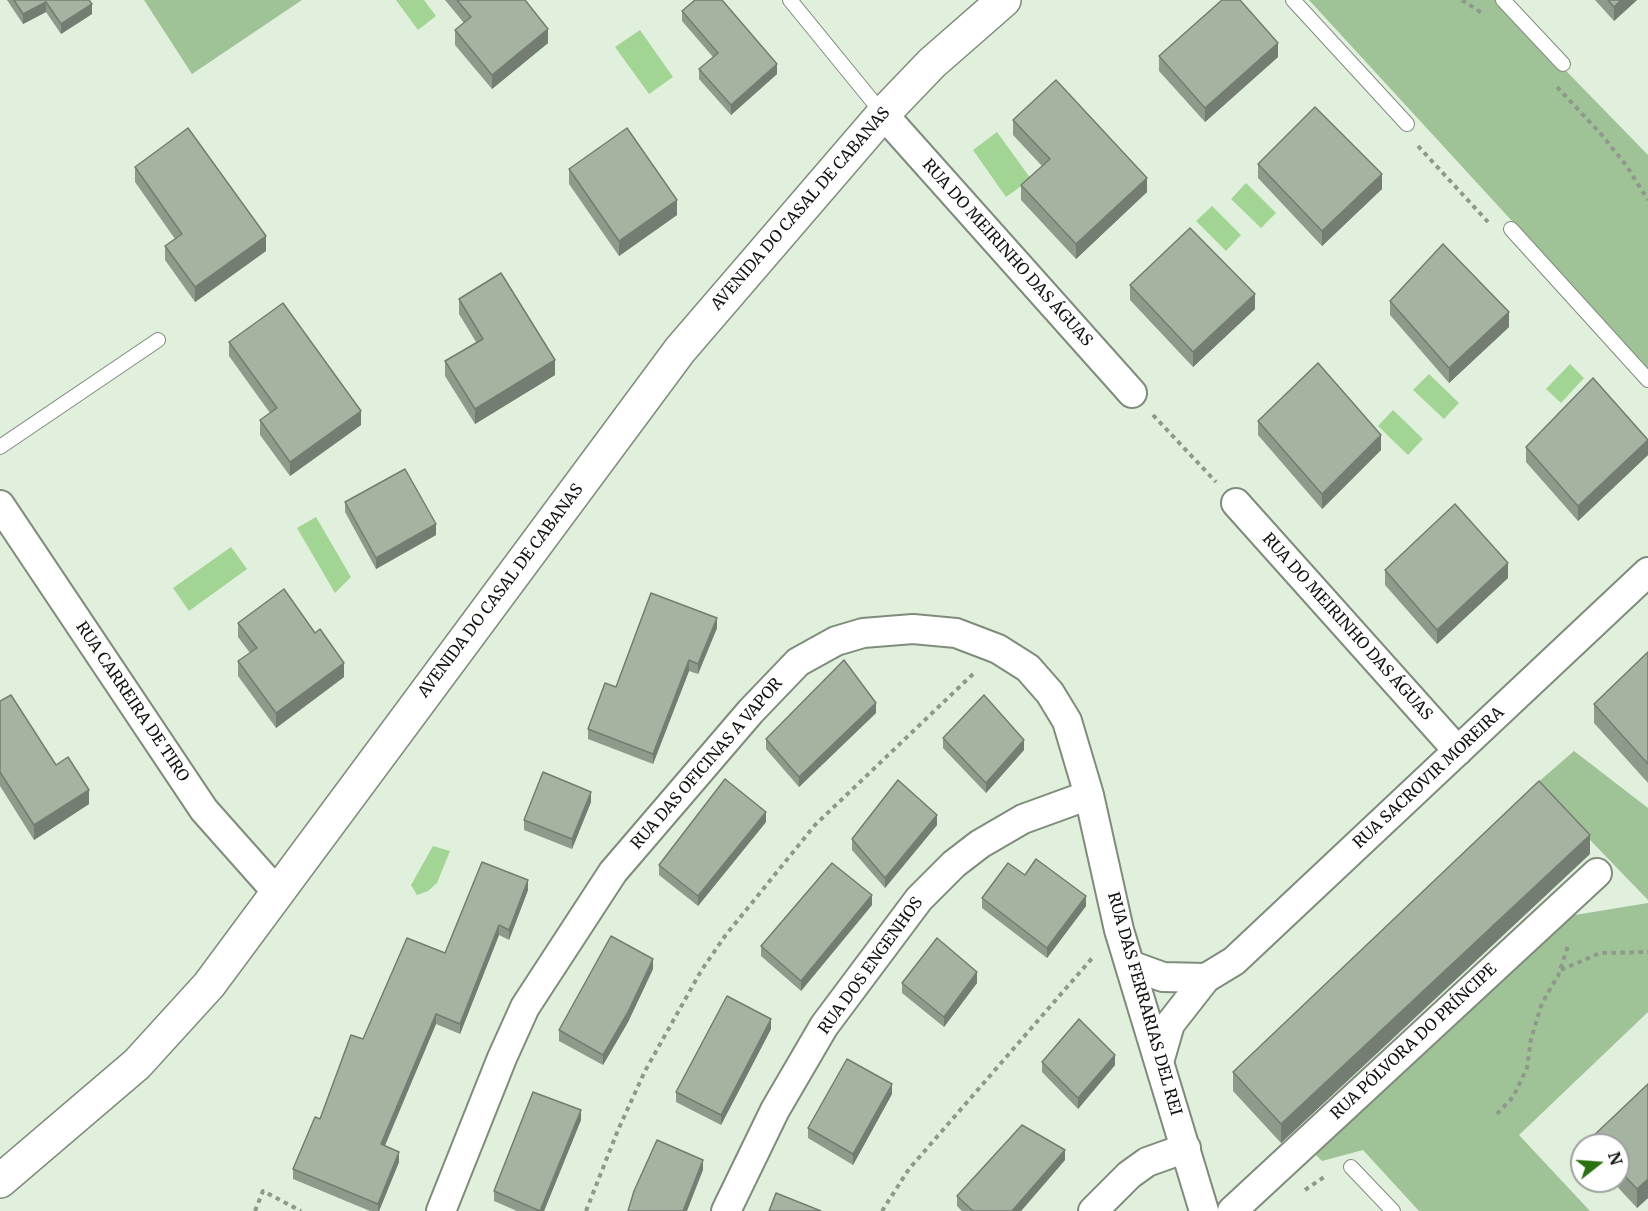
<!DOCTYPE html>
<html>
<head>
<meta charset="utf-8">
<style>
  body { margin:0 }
  #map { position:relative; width:1648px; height:1211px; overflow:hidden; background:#e1efdd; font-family:Merriweather,serif }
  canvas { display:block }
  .north { position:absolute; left:1570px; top:1133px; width:60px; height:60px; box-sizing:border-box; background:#fff; border:2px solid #9fa19e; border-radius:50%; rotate:73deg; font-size:16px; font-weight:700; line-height:24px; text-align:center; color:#0f130d }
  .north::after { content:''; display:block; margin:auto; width:21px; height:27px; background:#2c710f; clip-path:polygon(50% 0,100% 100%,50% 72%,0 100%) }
</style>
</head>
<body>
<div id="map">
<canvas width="1648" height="1211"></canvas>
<div class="north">N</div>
</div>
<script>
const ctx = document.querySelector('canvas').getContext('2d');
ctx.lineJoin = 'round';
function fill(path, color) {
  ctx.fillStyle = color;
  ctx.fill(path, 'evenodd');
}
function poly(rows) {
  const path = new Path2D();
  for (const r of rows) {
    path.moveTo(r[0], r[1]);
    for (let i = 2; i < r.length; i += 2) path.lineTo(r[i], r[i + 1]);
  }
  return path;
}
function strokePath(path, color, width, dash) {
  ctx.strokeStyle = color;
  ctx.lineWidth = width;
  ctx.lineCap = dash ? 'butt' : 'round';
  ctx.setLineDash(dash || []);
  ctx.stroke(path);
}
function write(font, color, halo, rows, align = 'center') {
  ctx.font = font + ' Merriweather,serif';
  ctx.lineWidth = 4.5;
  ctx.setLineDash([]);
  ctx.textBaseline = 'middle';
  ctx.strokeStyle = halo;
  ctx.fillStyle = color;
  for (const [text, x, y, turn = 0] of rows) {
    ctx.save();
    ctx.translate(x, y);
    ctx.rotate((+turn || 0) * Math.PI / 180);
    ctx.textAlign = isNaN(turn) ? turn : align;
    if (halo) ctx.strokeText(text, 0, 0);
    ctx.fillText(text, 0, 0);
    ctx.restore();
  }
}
fill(poly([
  [144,0,302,0,192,74],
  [1309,0,1497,0,1648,155,1648,369],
  [1574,751,1648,808,1648,900,1536,784],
  [1648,903,1648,1012,1519,1135,1590,1211,1419,1211,1363,1150,1322,1161,1314,1153,1569,916]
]), '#a0c297');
fill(poly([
  [396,0,424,0,436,16,418,30],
  [640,30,673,77,649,94,615,47],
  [997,132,1031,179,1006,197,973,150],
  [1246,183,1276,213,1261,228,1231,199],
  [1212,206,1241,235,1226,251,1196,221],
  [1570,364,1584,378,1561,403,1546,389],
  [1429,374,1459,403,1444,419,1413,390],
  [1393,410,1423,439,1408,455,1378,426],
  [316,517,351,577,335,593,297,528],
  [231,547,247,569,189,611,173,588],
  [433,846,450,851,437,883,428,891,417,895,411,885]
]), '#a2d594');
const service = poly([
  [790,0,883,114],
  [1293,0,1407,124],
  [1503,0,1563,64],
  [1511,229,1648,380],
  [0,447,158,340],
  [1351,1167,1393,1211]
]);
const minor = poly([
  [883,114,1132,393],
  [1236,503,1458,751],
  [0,505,204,810,276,891],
  [1130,965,1163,977,1206,978,1234,961,1648,572],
  [1159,1062,1170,1024,1206,978],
  [441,1211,502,1058,525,1007,613,872,751,711,798,662,836,641,863,633,913,629,956,633,998,649,1028,668,1050,693,1067,721,1089,795,1119,930,1204,1211],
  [726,1211,775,1110,824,1026,919,899,954,864,980,844,1023,819,1089,795],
  [1093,1211,1129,1175,1147,1162,1186,1148],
  [1232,1211,1597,873]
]);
const tertiary = poly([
  [0,1181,137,1064,209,985,680,350,883,114,932,63,1004,0]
]);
strokePath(service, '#7f8c7c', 16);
strokePath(minor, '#7f8c7c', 32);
strokePath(tertiary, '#7f8c7c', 36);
strokePath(poly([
  [1462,0,1482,13],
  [1557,87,1601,134,1626,165,1648,200],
  [1418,146,1488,222],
  [1153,415,1216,482],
  [1561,970,1600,953,1648,952],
  [1497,1114,1513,1097,1527,1068,1531,1039,1542,1003,1558,976,1569,943],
  [1305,1190,1324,1177],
  [255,1211,263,1191,301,1211],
  [586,1211,618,1130,645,1071,701,971,725,936,815,825,974,673],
  [882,1211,909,1169,1094,956]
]), '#8e988b', 4, [4.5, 4.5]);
strokePath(service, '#fff', 14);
strokePath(minor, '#fff', 28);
strokePath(tertiary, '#fff', 33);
fill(poly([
  [7,0,89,0,92,14,61,34,46,12,23,24],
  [445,0,525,0,548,43,492,89,455,45,455,30,464,23],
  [1595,0,1637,0,1614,21],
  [682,11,777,74,731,115,699,79,699,69,713,57,682,21],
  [1159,56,1278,57,1205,122,1159,71],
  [1013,120,1147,192,1076,259,1021,200,1021,185,1042,166,1013,135],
  [1258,164,1382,189,1322,246,1258,178],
  [135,167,266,251,195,302,165,260,165,246,175,239,135,182],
  [569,169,677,215,619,256,569,184],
  [1130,285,1255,309,1193,367,1130,300],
  [459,299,555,375,475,424,445,376,445,361,476,342,459,314],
  [1390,301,1509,327,1449,383,1390,315],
  [229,342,361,425,290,476,260,435,260,420,270,413,229,356],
  [1258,421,1381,450,1322,509,1258,435],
  [1526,447,1648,455,1578,521,1526,462],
  [345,502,436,535,376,569,345,512],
  [1385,570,1508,578,1437,644,1385,585],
  [238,623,344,677,276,728,238,676,238,661,250,653,238,637],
  [717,628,698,674,689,671,653,764,588,739,588,729,616,687],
  [1648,652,1648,783,1594,723,1594,704],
  [0,701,89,804,34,840,0,786],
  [876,713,799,787,766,749,766,739],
  [943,738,1024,750,986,793,943,748],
  [591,802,572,849,524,830,524,820],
  [766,822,698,906,659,875,659,865],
  [937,825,885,888,852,850,852,839],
  [1590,854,1281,1143,1233,1091,1233,1072],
  [1025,875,1086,906,1047,958,982,908,982,898],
  [528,890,509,940,499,935,460,1034,436,1024,385,1146,399,1162,379,1211,370,1211,293,1179,293,1169,320,1119,363,1039],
  [872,905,801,991,761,956,761,946],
  [653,969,628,1022,603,1065,559,1041,559,1030],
  [902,983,977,983,944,1027,902,993],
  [771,1029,721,1125,676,1102,676,1092],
  [1042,1062,1115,1065,1078,1109,1042,1072],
  [1648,1084,1648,1198,1637,1208,1612,1181,1618,1181,1618,1145,1590,1145,1590,1139],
  [892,1094,853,1165,808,1138,808,1128],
  [581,1120,544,1211,517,1211,494,1201,494,1191],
  [1065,1160,1021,1211,962,1211,957,1206,957,1196]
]), '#8e9a8a');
fill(poly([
  [1621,0,1637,0,1614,21,1614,7],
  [46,2,46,12,23,24,23,14],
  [92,4,92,14,61,34,61,24],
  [548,29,548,43,492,89,492,75],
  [1278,43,1278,57,1205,122,1205,108],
  [777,64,777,74,731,115,731,105],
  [1382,174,1382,189,1322,246,1322,231],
  [1147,178,1147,192,1076,259,1076,244],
  [677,200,677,215,619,256,619,241],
  [266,236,266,251,195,302,195,287],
  [1255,294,1255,309,1193,367,1193,352],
  [1509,312,1509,327,1449,383,1449,368],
  [555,360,555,375,475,424,475,409],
  [361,411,361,425,290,476,290,462],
  [1381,435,1381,450,1322,509,1322,494],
  [1648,440,1648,455,1578,521,1578,506],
  [436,524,436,535,376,569,376,558],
  [1508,563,1508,578,1437,644,1437,630],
  [717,618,717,628,698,674,698,664],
  [689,660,689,671,653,764,653,754],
  [344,663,344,677,276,728,276,713],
  [876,703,876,713,799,787,799,777],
  [1024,740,1024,750,986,793,986,783],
  [89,790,89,804,34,840,34,825],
  [591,792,591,802,572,849,572,839],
  [766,812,766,822,698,906,698,896],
  [937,815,937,825,885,888,885,878],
  [1590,835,1590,854,1281,1143,1281,1124],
  [528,880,528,890,509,940,509,930],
  [872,895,872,905,801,991,801,981],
  [1086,896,1086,906,1047,958,1047,948],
  [499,925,499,935,460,1034,460,1024],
  [653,959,653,969,628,1022,603,1065,603,1055],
  [977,972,977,983,944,1027,944,1017],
  [436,1014,436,1024,381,1154,381,1144],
  [771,1019,771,1029,721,1125,721,1115],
  [1115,1055,1115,1065,1078,1109,1078,1098],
  [892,1084,892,1094,853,1165,853,1154],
  [581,1110,581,1120,544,1211,540,1211],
  [1065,1150,1065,1160,1021,1211,1012,1211],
  [399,1152,399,1162,379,1211,378,1211,378,1204],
  [703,1160,703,1170,687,1211,683,1211],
  [1648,1179,1648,1198,1637,1208,1637,1189]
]), '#747d71');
const building = poly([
  [14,0,89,0,92,4,61,24,46,2,23,14,14,0],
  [457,0,525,0,548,29,492,75,455,30,471,17,457,0],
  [695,0,722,0,777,64,731,105,699,69,718,53,682,11,695,0],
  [1222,0,1240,0,1278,43,1205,108,1159,56,1222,0],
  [1608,0,1621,0,1614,7,1608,0],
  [1056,80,1147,178,1076,244,1021,185,1050,159,1013,120,1056,80],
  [1315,107,1382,174,1322,231,1258,164,1315,107],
  [188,128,266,236,195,287,165,246,182,234,135,167,188,128],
  [627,128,677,200,619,241,569,169,627,128],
  [1190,228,1255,294,1193,352,1130,285,1190,228],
  [1443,244,1509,312,1449,368,1390,301,1443,244],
  [501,273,555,360,475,409,445,361,483,339,459,299,501,273],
  [283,303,361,411,290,462,260,420,277,408,229,342,283,303],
  [1318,363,1381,435,1322,494,1258,421,1318,363],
  [1593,378,1648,440,1578,506,1526,447,1593,378],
  [405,469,436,524,376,558,345,502,405,469],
  [1455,504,1508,563,1437,630,1385,570,1455,504],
  [284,589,315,633,320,629,344,663,276,713,238,661,257,648,238,623,284,589],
  [651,593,717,618,698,664,689,660,653,754,588,729,605,683,616,687,651,593],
  [1648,652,1648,764,1594,704,1648,652],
  [844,660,876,703,799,777,766,739,844,660],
  [11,695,56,765,68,757,89,790,34,825,0,772,0,701,11,695],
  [984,695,1024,740,986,783,943,738,984,695],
  [543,772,591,792,572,839,524,820,543,772],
  [725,779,766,812,698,896,659,865,725,779],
  [898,780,937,815,885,878,852,839,898,780],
  [1539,781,1590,835,1281,1124,1233,1072,1539,781],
  [1036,859,1086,896,1047,948,982,898,1008,863,1025,875,1036,859],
  [482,862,528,880,509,930,499,925,460,1024,436,1014,381,1144,399,1152,378,1204,293,1169,315,1117,320,1119,351,1035,363,1039,407,938,445,953,482,862],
  [832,863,872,895,801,981,761,946,832,863],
  [611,936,653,959,628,1012,603,1055,559,1030,611,936],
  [937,938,977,972,944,1017,902,983,937,938],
  [727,996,771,1019,721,1115,676,1092,727,996],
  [1079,1019,1115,1055,1078,1098,1042,1062,1079,1019],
  [847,1059,892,1084,853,1154,808,1128,847,1059],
  [1648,1084,1648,1179,1637,1189,1618,1169,1618,1145,1596,1145,1590,1139,1648,1084],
  [533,1092,581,1110,540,1211,494,1191,533,1092],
  [1022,1125,1065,1150,1012,1211,973,1211,957,1196,1022,1125],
  [657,1140,703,1160,683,1211,628,1211,634,1191,657,1140],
  [776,1193,821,1211,769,1211,776,1193]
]);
fill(building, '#a5b3a1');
strokePath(building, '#747d71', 1.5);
write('16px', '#0f130d', '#fff', [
  ["AVENIDA DO CASAL DE CABANAS",801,209,-49],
  ["RUA DO MEIRINHO DAS ÁGUAS",1007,253,48],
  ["AVENIDA DO CASAL DE CABANAS",501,591,-53],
  ["RUA DO MEIRINHO DAS ÁGUAS",1347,627,48],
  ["RUA CARREIRA DE TIRO",132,702,56],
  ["RUA DAS OFICINAS A VAPOR",707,764,-49],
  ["RUA SACROVIR MOREIRA",1429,778,-43],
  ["RUA DOS ENGENHOS",871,966,-54],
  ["RUA DAS FERRARIAS DEL REI",1144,1004,74],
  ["RUA PÓLVORA DO PRÍNCIPE",1414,1042,-43]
]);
</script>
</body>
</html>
